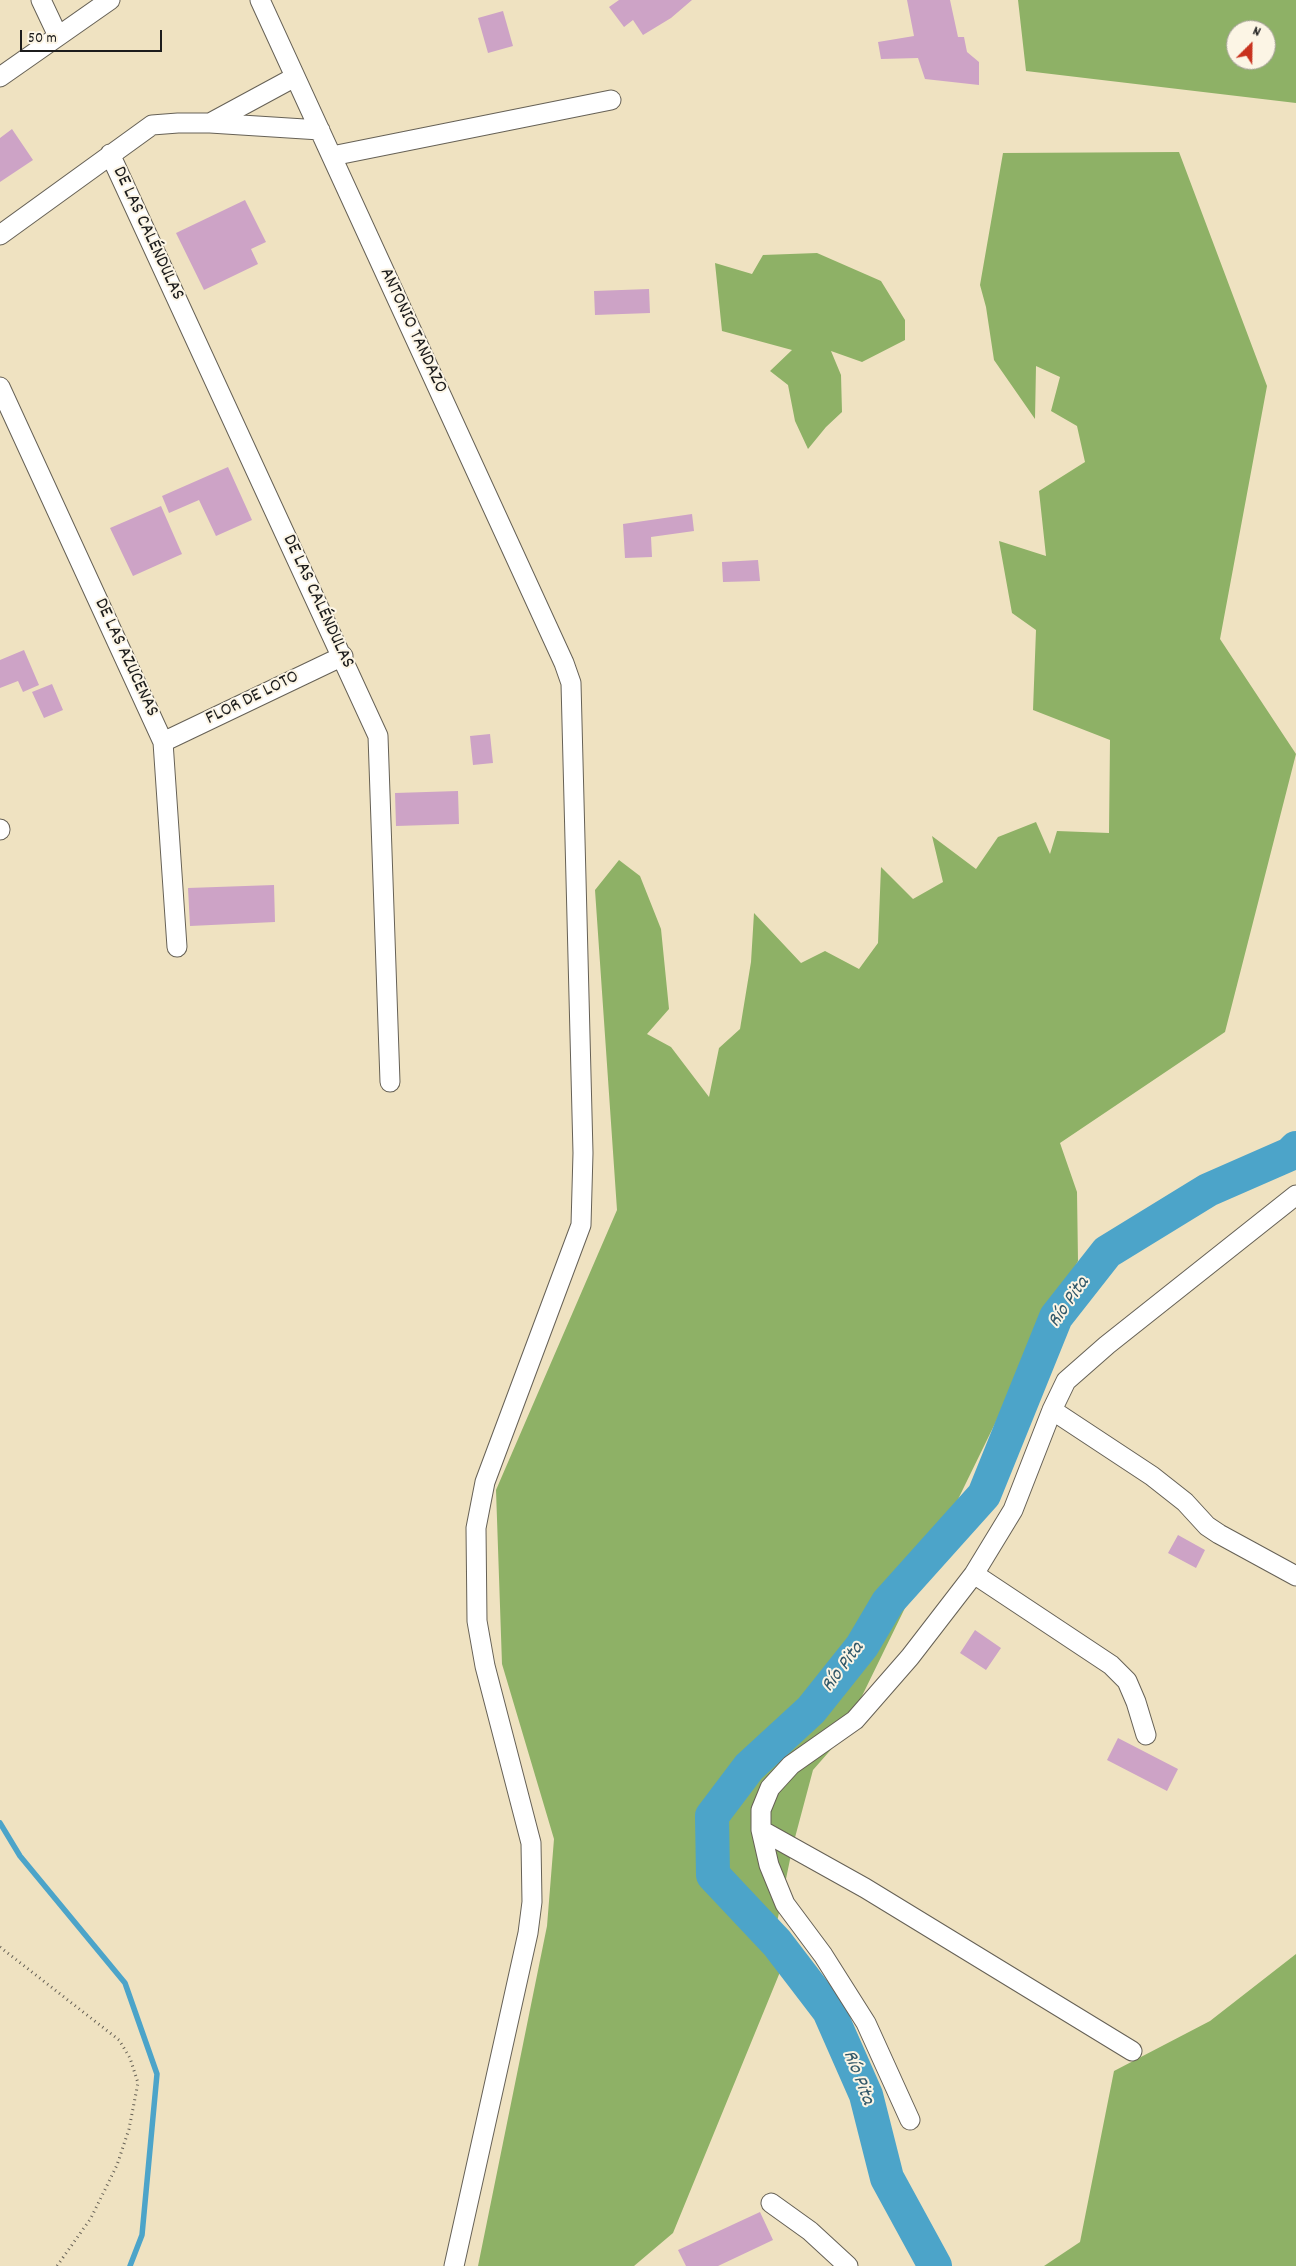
<!DOCTYPE html>
<html>
<head>
<meta charset="utf-8">
<style>
  body { margin:0 }
  #map { position:relative; width:1296px; height:2266px; overflow:hidden; background:#efe2c1; font-family:Dekko,sans-serif }
  canvas { display:block }
  .north { position:absolute; left:1226px; top:20px; width:50px; height:50px; box-sizing:border-box; background:#fcf5e5; border:1px solid #a29e95; border-radius:50%; rotate:23deg; font-size:14px; font-weight:700; line-height:20px; text-align:center; color:#1c1c1c }
  .north::after { content:''; display:block; margin:auto; width:18px; height:22px; background:#c8321e; clip-path:polygon(50% 0,100% 100%,50% 72%,0 100%) }
  .scale { position:absolute; left:20px; top:30px; width:142px; height:22px; box-sizing:border-box; border:2px solid #1c1c1c; border-top:0; padding-left:6px; font-size:15px; line-height:18px; white-space:nowrap; color:#1c1c1c; -webkit-text-stroke:4px #fcf5e5; paint-order:stroke }
</style>
</head>
<body>
<div id="map">
<canvas width="1296" height="2266"></canvas>
<div class="north">N</div>
<div class="scale">50 m</div>
</div>
<script>
const ctx = document.querySelector('canvas').getContext('2d');
ctx.lineJoin = 'round';
function fill(path, color) {
  ctx.fillStyle = color;
  ctx.fill(path, 'evenodd');
}
function poly(rows) {
  const path = new Path2D();
  for (const r of rows) {
    path.moveTo(r[0], r[1]);
    for (let i = 2; i < r.length; i += 2) path.lineTo(r[i], r[i + 1]);
  }
  return path;
}
function strokePath(path, color, width, dash) {
  ctx.strokeStyle = color;
  ctx.lineWidth = width;
  ctx.lineCap = dash ? 'butt' : 'round';
  ctx.setLineDash(dash || []);
  ctx.stroke(path);
}
function write(font, color, halo, rows, align = 'center') {
  ctx.font = font + ' Dekko,sans-serif';
  ctx.lineWidth = 4;
  ctx.setLineDash([]);
  ctx.textBaseline = 'middle';
  ctx.strokeStyle = halo;
  ctx.fillStyle = color;
  for (const [text, x, y, turn = 0] of rows) {
    ctx.save();
    ctx.translate(x, y);
    ctx.rotate((+turn || 0) * Math.PI / 180);
    ctx.textAlign = isNaN(turn) ? turn : align;
    if (halo) ctx.strokeText(text, 0, 0);
    ctx.fillText(text, 0, 0);
    ctx.restore();
  }
}
fill(poly([
  [1018,0,1296,0,1296,103,1026,71],
  [1236,30,1266,30,1266,60,1236,60],
  [1179,152,1267,386,1220,639,1296,754,1225,1032,1060,1143,1077,1192,1078,1261,1046,1319,842,1737,813,1770,793,1845,775,1932,780,1972,673,2233,634,2266,478,2266,547,1926,554,1839,502,1664,496,1490,617,1210,595,890,619,860,640,876,661,929,669,1009,647,1034,671,1047,709,1097,719,1048,740,1029,751,962,754,913,801,963,825,951,859,969,878,943,881,867,913,899,943,882,932,836,976,869,998,837,1036,822,1050,854,1057,831,1109,833,1110,740,1033,710,1036,630,1012,613,999,541,1046,556,1039,491,1085,462,1077,426,1051,411,1060,377,1036,366,1035,419,994,360,986,307,980,285,1003,153],
  [817,253,881,281,905,320,905,340,862,362,831,351,841,375,842,412,826,427,808,449,795,421,788,385,770,371,792,350,722,331,715,263,752,274,763,255],
  [1296,1954,1296,2266,1044,2266,1080,2242,1114,2071,1210,2021]
]), '#8eb166');
strokePath(poly([
  [0,1823,20,1856,125,1983,157,2074,142,2235,130,2266]
]), '#4ca4c9', 5.5);
strokePath(poly([
  [935,2266,887,2178,866,2095,829,2011,777,1943,713,1875,712,1816,749,1767,811,1710,862,1646,888,1602,984,1495,1056,1317,1107,1252,1208,1190,1290,1154,1296,1148]
]), '#4ca4c9', 34);
fill(poly([
  [619,0,692,0,671,18,643,35,633,20,624,27,609,7],
  [907,0,950,0,958,37,964,37,967,52,979,62,979,85,925,79,918,58,881,59,878,42,914,36],
  [503,11,513,46,488,53,478,18],
  [12,129,33,160,0,182,0,138],
  [245,200,266,242,251,249,258,264,204,290,176,233],
  [649,289,650,313,595,315,594,291],
  [228,467,252,520,216,536,199,500,169,513,162,496],
  [161,506,182,554,133,576,110,528],
  [692,514,694,531,651,537,652,557,625,558,623,524],
  [758,560,760,581,723,582,722,562],
  [24,650,39,685,23,692,18,681,0,688,0,660],
  [52,684,63,710,44,718,32,692],
  [490,734,493,763,473,765,470,736],
  [458,791,459,824,396,826,395,793],
  [274,885,275,922,190,926,188,888],
  [1178,1535,1205,1550,1196,1568,1168,1553],
  [975,1630,1001,1648,986,1670,960,1653],
  [1118,1738,1178,1769,1167,1791,1107,1760],
  [760,2212,773,2240,718,2266,686,2266,678,2250]
]), '#cda3c6');
const minor = poly([
  [41,0,58,36],
  [260,0,564,663,571,683,583,1153,581,1225,485,1482,476,1528,477,1621,485,1666,531,1843,532,1902,528,1933,454,2266],
  [0,77,110,0],
  [210,123,295,77],
  [110,154,378,736,390,1082],
  [332,156,611,100],
  [0,235,152,125,178,123,210,123,320,130],
  [0,387,163,742,177,947],
  [163,742,343,656],
  [0,829,0,830],
  [1052,1410,1152,1476,1185,1502,1207,1526,1219,1534,1296,1576],
  [974,1574,1111,1665,1127,1681,1136,1702,1146,1735],
  [761,1830,865,1888,1132,2051],
  [910,2120,866,2023,823,1955,785,1904,769,1865,761,1830,761,1810,770,1788,791,1765,855,1720,910,1657,974,1574,1013,1510,1052,1410,1066,1381,1107,1345,1296,1195],
  [771,2203,810,2231,848,2266]
]);
strokePath(minor, '#666156', 21);
strokePath(poly([
  [0,1947,119,2040,130,2058,138,2083,129,2129,117,2165,91,2218,57,2266]
]), '#666156', 3, [1, 4]);
strokePath(minor, '#fff', 19);
write('19px', '#1c1c1c', '#fcf5e5', [
  ["DE LAS CALÉNDULAS",147,234,65],
  ["ANTONIO TANDAZO",412,331,65],
  ["DE LAS CALÉNDULAS",317,602,65],
  ["DE LAS AZUCENAS",125,658,65],
  ["FLOR DE LOTO",253,699,-26]
]);
write('italic 20px', '#32596a', '#fcf5e5', [
  ["Río Pita",1070,1303,-55],
  ["Río Pita",844,1668,-53],
  ["Río Pita",857,2078,69]
]);
</script>
</body>
</html>
